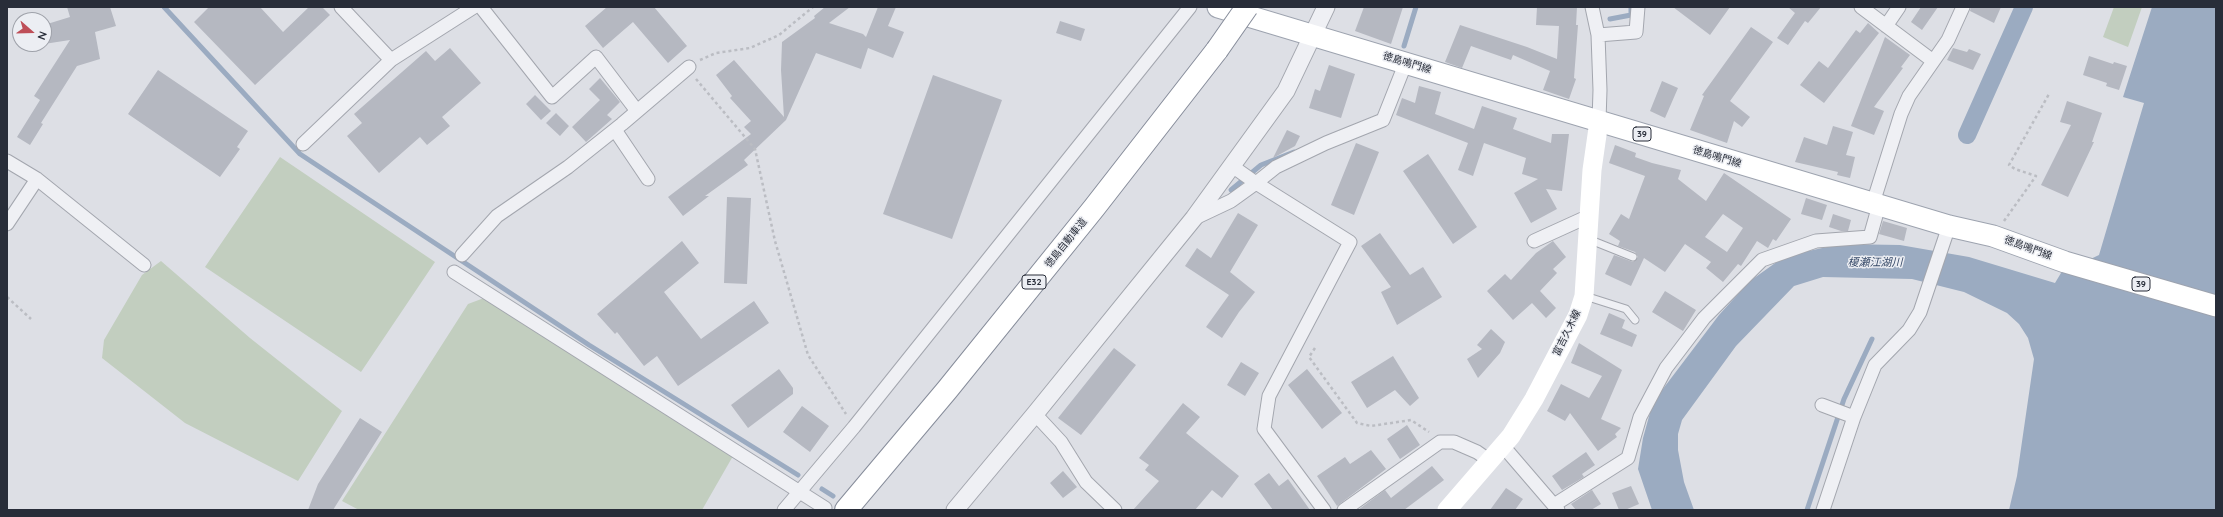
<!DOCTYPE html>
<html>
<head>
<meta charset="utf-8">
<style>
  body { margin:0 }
  #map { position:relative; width:2223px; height:517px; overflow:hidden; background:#dddfe5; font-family:Quicksand,sans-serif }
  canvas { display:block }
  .frame { position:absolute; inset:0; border:8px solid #282d39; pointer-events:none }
  .north { position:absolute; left:12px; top:12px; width:40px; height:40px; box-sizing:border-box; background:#eceef3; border:1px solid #9ea1a9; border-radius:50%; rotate:110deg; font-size:11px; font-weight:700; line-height:16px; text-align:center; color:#282d39 }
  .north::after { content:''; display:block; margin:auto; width:14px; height:18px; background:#be4e58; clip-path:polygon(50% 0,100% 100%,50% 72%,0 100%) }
</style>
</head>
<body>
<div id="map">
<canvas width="2223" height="517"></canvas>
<div class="frame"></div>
<div class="north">N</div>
</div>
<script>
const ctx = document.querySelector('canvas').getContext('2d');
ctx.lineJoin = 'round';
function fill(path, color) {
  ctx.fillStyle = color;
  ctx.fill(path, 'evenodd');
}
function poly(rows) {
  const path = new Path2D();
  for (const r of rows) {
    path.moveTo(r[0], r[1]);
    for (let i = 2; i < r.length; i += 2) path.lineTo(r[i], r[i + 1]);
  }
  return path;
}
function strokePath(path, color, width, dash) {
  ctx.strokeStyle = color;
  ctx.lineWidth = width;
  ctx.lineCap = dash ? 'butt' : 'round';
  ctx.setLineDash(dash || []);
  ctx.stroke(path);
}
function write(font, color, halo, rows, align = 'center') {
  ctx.font = font + ' Quicksand,"Noto Sans JP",sans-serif';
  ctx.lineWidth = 3;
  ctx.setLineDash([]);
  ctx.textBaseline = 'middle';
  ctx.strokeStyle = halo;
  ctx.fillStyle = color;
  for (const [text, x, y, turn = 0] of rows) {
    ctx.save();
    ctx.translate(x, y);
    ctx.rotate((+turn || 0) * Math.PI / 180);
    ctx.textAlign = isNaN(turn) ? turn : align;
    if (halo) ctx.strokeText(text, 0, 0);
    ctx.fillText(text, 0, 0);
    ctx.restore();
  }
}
fill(poly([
  [2114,7,2142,7,2128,47,2103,37],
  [280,157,435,262,361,372,205,267],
  [161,261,250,338,342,411,298,481,185,423,102,358,104,340,142,275],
  [484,298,733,456,702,510,359,510,342,501,468,304]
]), '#c2cebf');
fill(poly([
  [2152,7,2216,7,2216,510,2009,510,2017,476,2034,359,2028,338,2019,324,2007,313,1964,292,1912,279,1823,277,1794,286,1736,346,1682,420,1678,434,1678,450,1684,482,1694,510,1652,510,1638,469,1643,438,1653,402,1719,315,1750,281,1785,256,1841,244,1900,245,1969,257,2055,283,2061,273,2099,255,2144,103,2123,97]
]), '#9babc1');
strokePath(poly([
  [164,7,300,154,589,345,798,475],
  [1610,19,1631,15,1631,7],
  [1404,46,1416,7],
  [1231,190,1261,165,1294,152],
  [822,489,833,496],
  [1807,510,1844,399,1872,339]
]), '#9babc1', 5);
strokePath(poly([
  [1967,135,2024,7]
]), '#9babc1', 18);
fill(poly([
  [67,7,110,7,116,26,95,32,100,59,77,66,41,123,43,124,30,145,17,137,40,100,34,96,70,40,44,44,44,25,70,17],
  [209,7,260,7,283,32,309,7,322,7,330,15,255,85,194,22],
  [607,7,654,7,687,46,668,63,633,22,603,48,585,26],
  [825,7,850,7,829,23,863,34,866,37,878,7,896,7,888,26,904,32,893,58,868,48,861,69,816,53,786,120,744,160,748,165,705,196,709,196,683,216,668,197,751,134,744,127,751,121,730,98,732,96,716,75,734,60,784,117,781,70,782,42,815,18,814,16],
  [1364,7,1403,7,1391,44,1355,31],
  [1537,7,1577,7,1576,25,1578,25,1574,78,1576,79,1569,99,1543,90,1550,71,1513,55,1511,60,1471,46,1462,68,1445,62,1460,25,1527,47,1557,59,1559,26,1536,25],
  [1673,7,1730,7,1710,35],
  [1788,7,1821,7,1808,23,1805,21,1788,45,1777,38,1795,13],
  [1921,7,1938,7,1922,30,1911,22],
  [1971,7,2001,7,1994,23,1970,11],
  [1060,21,1085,29,1081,41,1056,33],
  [1868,23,1879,33,1824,103,1800,85,1819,61,1828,68,1856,30,1860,33],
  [1751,27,1773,42,1730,101,1750,117,1742,127,1734,121,1727,143,1690,130,1704,96,1702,95],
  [1885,37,1910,55,1901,67,1903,68,1874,107,1884,111,1874,135,1851,126],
  [450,48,481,83,442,117,450,126,427,145,420,137,379,173,347,136,362,123,354,114,426,51,435,61],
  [1953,48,1967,52,1969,49,1981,54,1973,70,1947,60],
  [2089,56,2113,64,2114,62,2127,66,2119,90,2106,86,2107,83,2083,75],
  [1329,65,1355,74,1341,118,1309,108,1315,89,1320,91],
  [158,70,248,131,237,147,240,149,220,177,128,114],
  [933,75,1002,100,952,239,883,214],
  [600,78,620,102,607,115,612,119,586,142,572,127,600,100,589,89],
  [1662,81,1678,88,1665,118,1650,111],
  [1419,86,1441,92,1435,114,1474,129,1482,106,1517,118,1513,129,1551,143,1552,134,1569,134,1562,191,1546,189,1557,209,1531,223,1514,193,1538,179,1522,174,1526,158,1484,143,1473,176,1458,170,1468,143,1396,115,1402,98,1415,103],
  [535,95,551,111,541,120,526,104],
  [2067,101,2102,113,2092,142,2094,142,2068,197,2041,185,2071,125,2060,122],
  [556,113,569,126,560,136,546,123],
  [1833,126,1853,132,1846,155,1855,157,1850,178,1837,175,1838,172,1795,162,1804,137,1827,145],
  [1287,130,1300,136,1295,146,1273,158],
  [1356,143,1379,152,1354,215,1331,205],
  [1615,145,1636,153,1635,157,1652,163,1681,170,1678,179,1706,201,1724,173,1791,219,1776,241,1773,239,1768,248,1757,241,1741,266,1738,264,1723,282,1706,268,1711,262,1685,244,1665,272,1644,258,1631,286,1605,274,1614,255,1633,262,1638,257,1635,252,1618,246,1620,241,1609,234,1621,214,1629,219,1645,176,1609,163],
  [1723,214,1743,228,1727,252,1705,237],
  [1428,154,1477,227,1453,244,1403,171],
  [727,197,751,198,747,284,724,283],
  [1806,198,1827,205,1822,220,1801,214],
  [1238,213,1258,225,1230,272,1255,292,1239,312,1222,338,1206,327,1229,295,1185,266,1197,248,1211,258],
  [1833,214,1851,220,1848,231,1841,231,1829,227],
  [1883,221,1907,228,1904,241,1879,234],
  [1380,233,1410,275,1423,267,1442,297,1397,325,1381,292,1391,287,1361,246],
  [682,241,699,263,664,292,701,339,754,301,769,323,678,386,657,356,644,366,617,332,615,334,597,314],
  [1553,241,1566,257,1553,269,1557,273,1540,291,1556,308,1546,318,1532,303,1513,320,1487,291,1505,274,1511,280,1536,253],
  [1665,291,1696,310,1683,331,1652,312],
  [1609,313,1625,320,1622,328,1637,335,1632,347,1600,334],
  [1491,329,1505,342,1500,353,1478,378,1467,359,1482,349,1477,345],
  [1579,343,1622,370,1601,419,1621,428,1615,434,1617,437,1598,451,1570,413,1565,421,1547,411,1561,384,1589,398,1602,376,1571,363],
  [1114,348,1136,365,1081,435,1058,418],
  [1393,356,1419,398,1410,406,1395,390,1367,408,1351,382],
  [1241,362,1259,373,1245,396,1227,385],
  [779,369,793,388,793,394,748,428,731,405],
  [1307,369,1342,413,1322,429,1288,385],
  [1183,403,1200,417,1186,433,1239,476,1222,498,1212,490,1195,510,1133,510,1159,481,1145,470,1149,465,1139,458],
  [802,406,829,426,810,452,783,432],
  [360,418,382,432,333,510,308,510,318,484],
  [1407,425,1420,445,1400,459,1387,439],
  [1371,450,1386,469,1337,506,1317,476,1345,457,1350,464],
  [1586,452,1595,465,1582,474,1584,477,1562,490,1552,476],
  [1432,466,1444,480,1404,510,1358,510,1385,490,1391,498],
  [1063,471,1077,487,1063,498,1050,483],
  [1269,473,1279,486,1288,479,1310,510,1273,510,1254,484],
  [1631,486,1639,504,1625,510,1619,510,1612,493],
  [1506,488,1523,499,1515,510,1490,510],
  [1592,490,1601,504,1591,510,1576,510,1571,504]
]), '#b5b8c1');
const service = poly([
  [1588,239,1633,257],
  [1585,296,1626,309,1635,320]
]);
const minor = poly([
  [341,7,391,60],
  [481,7,552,97,596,57,637,111],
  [1592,7,1598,35,1600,90,1599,121],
  [1861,7,1933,61],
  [1886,26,1899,7],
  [1598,35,1636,32,1638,7],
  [615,130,648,179],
  [303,144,391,60,474,7],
  [7,161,37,179,144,265],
  [1232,166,1256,183,1276,167,1326,143,1383,120,1406,62],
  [1873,203,1901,114,1909,96,1948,40,1963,7],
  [1195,218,1231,201,1256,183,1350,242,1269,396,1264,429,1324,510],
  [7,224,37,179],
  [1534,241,1589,216],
  [462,255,497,216,568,167,622,124,689,67],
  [454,272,825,508],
  [1822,405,1854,417],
  [1035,414,1061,442,1086,482,1115,510],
  [1503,446,1558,510],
  [1554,505,1628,458,1640,417,1666,368,1704,318,1762,260,1816,241,1870,237,1879,205],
  [784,510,854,427,1190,7],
  [1344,510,1440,442,1454,442,1477,452,1490,461],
  [1823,510,1854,417,1875,365,1909,330,1920,312,1949,226]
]);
const tertiary = poly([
  [955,510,1035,414,1194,218,1286,91,1326,7]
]);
const primary = poly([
  [1218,7,1949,226,1993,236,2065,262,2216,306]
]);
const motorway = poly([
  [846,510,947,390,1094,208,1217,50]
]);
strokePath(service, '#a3a6ae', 9);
strokePath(minor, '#a3a6ae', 15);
strokePath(tertiary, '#a3a6ae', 19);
strokePath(primary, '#9da3af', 23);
strokePath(motorway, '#868c9a', 24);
strokePath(poly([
  [700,60,716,53,750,48,779,35,813,7],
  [696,79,755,149,775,241,808,355,846,414],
  [2004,221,2036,176,2015,169,2009,165,2049,94],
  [7,297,31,319],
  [1315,348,1309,357,1357,423,1371,426,1411,420,1429,432]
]), '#bbbdc3', 2.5, [3, 3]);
strokePath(service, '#eff0f4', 7);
strokePath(minor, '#eff0f4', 13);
strokePath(tertiary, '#eff0f4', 17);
strokePath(poly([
  [1447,510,1511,436,1534,399,1578,315,1584,296,1592,170,1599,121]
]), '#fff', 19);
strokePath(primary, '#fff', 21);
strokePath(motorway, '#fff', 22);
const motorwayBridge = poly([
  [1217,50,1247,7]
]);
strokePath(motorwayBridge, '#868c9a', 24, []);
strokePath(motorwayBridge, '#fff', 22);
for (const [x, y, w] of [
  [1642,134,18],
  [1034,282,24],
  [2141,284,18]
]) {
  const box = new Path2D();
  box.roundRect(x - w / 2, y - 7, w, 14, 3);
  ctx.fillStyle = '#eceef3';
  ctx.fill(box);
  strokePath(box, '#282d39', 1);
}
write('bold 9px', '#282d39', null, [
  ["39",1642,134],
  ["E32",1034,282],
  ["39",2141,284]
]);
write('10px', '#282d39', '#eceef3', [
  ["徳島鳴門線",1407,63,17],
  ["徳島鳴門線",1717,157,17],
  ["徳島自動車道",1066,243,-51],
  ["徳島鳴門線",2028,248,20],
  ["富吉久木線",1567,333,-64]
]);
write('italic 11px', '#374a68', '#eceef3', [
  ["榎瀬江湖川",1875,263]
]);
</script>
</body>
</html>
